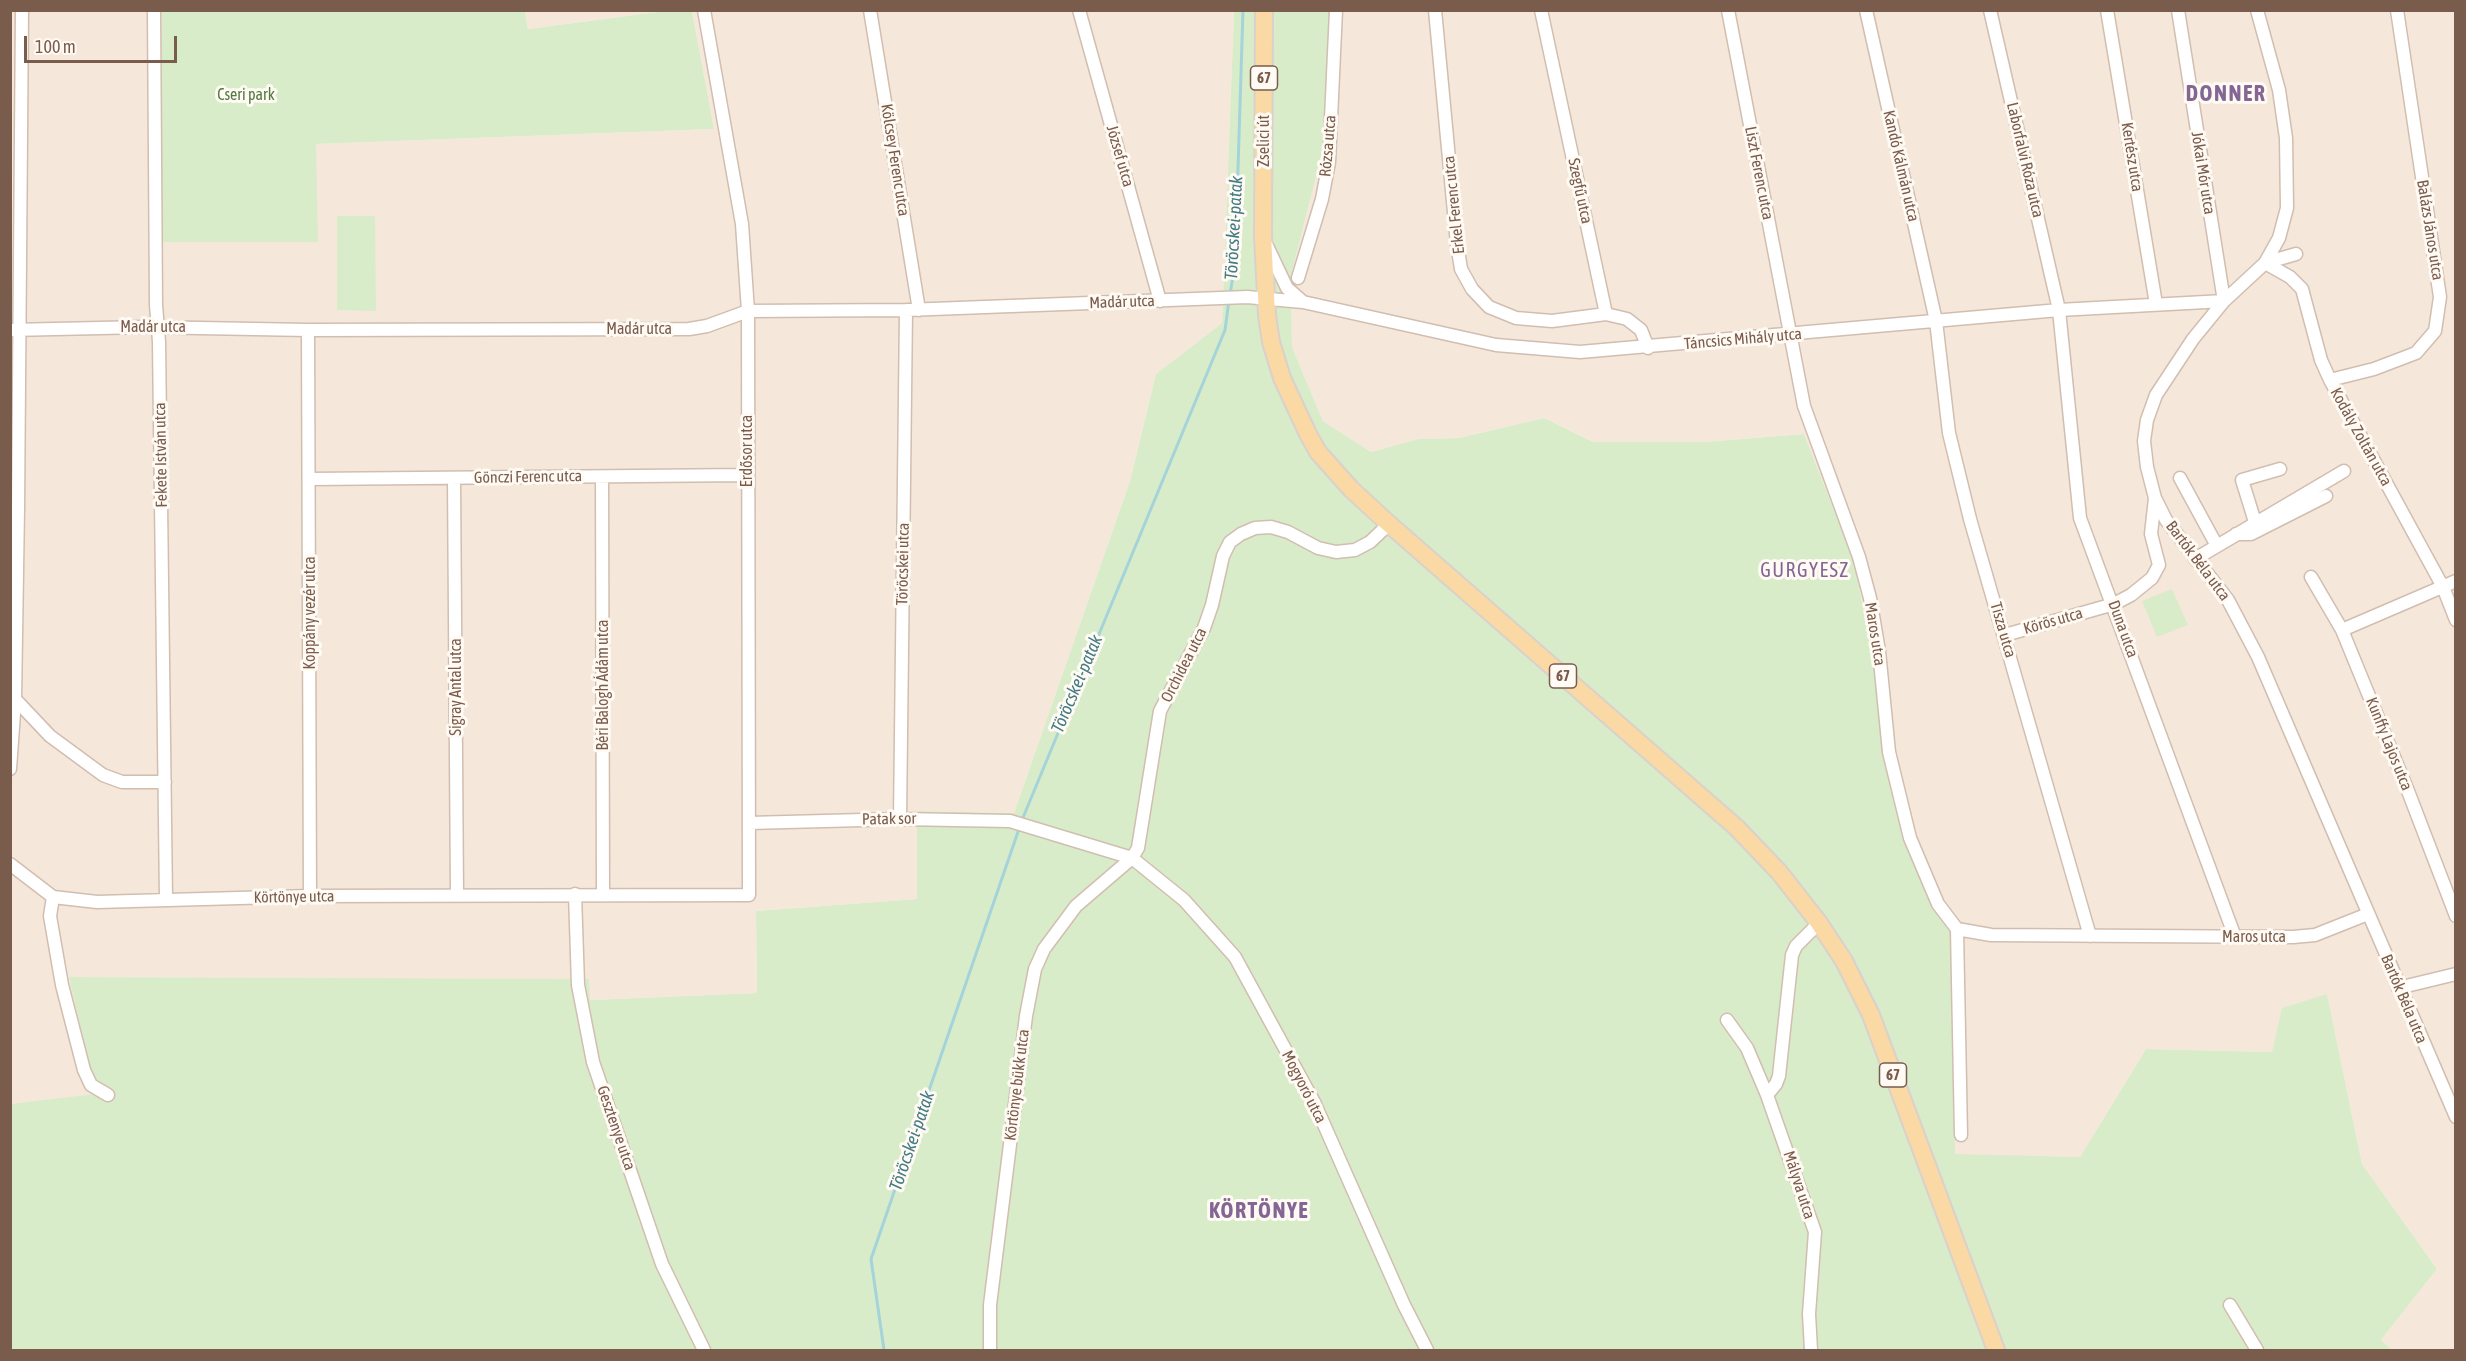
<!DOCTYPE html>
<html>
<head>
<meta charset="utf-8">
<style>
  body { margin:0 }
  #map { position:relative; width:2466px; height:1361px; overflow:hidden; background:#fdf6ec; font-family:"Asap Condensed",sans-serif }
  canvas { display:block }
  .frame { position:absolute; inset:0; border:12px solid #7a5c4d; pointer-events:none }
  .scale { position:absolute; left:24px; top:36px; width:153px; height:27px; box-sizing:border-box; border:3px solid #7a5c4d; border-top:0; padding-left:8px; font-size:18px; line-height:21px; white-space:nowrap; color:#7a5c4d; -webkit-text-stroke:4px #fffaf3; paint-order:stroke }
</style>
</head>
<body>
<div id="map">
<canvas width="2466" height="1361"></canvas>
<div class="frame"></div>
<div class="scale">100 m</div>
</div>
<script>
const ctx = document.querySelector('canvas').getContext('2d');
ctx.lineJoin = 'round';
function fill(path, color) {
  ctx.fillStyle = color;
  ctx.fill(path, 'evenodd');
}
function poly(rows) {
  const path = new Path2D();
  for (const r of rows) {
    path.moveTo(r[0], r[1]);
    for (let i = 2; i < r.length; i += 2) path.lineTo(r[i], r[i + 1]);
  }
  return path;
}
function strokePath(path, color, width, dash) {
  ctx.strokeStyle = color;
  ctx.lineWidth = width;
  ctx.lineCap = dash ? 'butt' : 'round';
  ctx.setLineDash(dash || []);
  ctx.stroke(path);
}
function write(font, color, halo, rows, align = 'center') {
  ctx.font = font + ' "Asap Condensed",sans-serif';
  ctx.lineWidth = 6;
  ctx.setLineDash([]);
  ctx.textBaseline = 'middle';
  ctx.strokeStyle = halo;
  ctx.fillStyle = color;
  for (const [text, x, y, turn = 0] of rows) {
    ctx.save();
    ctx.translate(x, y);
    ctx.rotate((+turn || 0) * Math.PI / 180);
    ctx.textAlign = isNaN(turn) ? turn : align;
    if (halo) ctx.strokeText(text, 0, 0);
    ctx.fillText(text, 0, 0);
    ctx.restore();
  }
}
fill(poly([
  [525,10,665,11,528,29],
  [10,11,162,11,161,242,315,144,714,129,692,11,1234,11,1222,323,1156,374,1130,481,1014,813,917,811,917,899,756,911,757,993,589,1000,589,980,70,977,96,1095,11,1104],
  [1338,11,2455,11,2455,1350,2392,1350,2381,1340,2437,1269,2362,1164,2327,995,2272,1052,2146,1049,2080,1157,1955,1155,1954,932,1931,903,1905,841,1884,751,1872,653,1854,561,1804,434,1704,442,1593,442,1544,418,1459,438,1418,439,1371,452,1323,421,1292,347,1291,274,1321,157]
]), '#f5e8da');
fill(poly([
  [162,11,525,11,528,29,665,11,692,11,714,129,316,144,318,242,161,242],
  [1234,11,1338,11,1321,157,1291,275,1292,347,1323,421,1371,452,1418,439,1459,438,1544,418,1593,442,1704,442,1804,434,1854,561,1872,652,1884,751,1905,841,1931,903,1954,932,1955,1154,2080,1157,2146,1049,2272,1052,2282,1008,2327,994,2362,1164,2437,1269,2381,1340,2392,1350,11,1350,10,1104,96,1094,69,977,589,979,590,1000,757,993,756,911,917,899,917,811,1014,813,1130,481,1156,374,1222,323],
  [337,216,375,216,376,311,337,310],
  [2172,589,2188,625,2157,637,2142,601]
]), '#d8ecc9');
strokePath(poly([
  [1230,294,1235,264,1243,10],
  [1022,820,1225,330,1229,300],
  [884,1350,871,1259,1020,826]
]), '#a5d3da', 3);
const minor = poly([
  [154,10,156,305,159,342,166,900],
  [870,10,919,310],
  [1079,10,1160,301],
  [1435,10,1457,244,1461,269,1472,289,1489,307,1516,318,1552,321,1606,314,1627,319,1641,330,1648,348],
  [1541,10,1606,314],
  [1728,10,1804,406,1859,557,1870,598,1879,651,1889,752,1910,838,1938,904,1957,929,1991,935,2293,937,2315,935,2368,914],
  [1866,10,1936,321,1949,433,1970,519,2090,936],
  [1990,10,2059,310,2080,518,2235,937],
  [2107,10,2156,304],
  [2178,10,2224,301],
  [2257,10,2279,90,2286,138,2287,208,2279,238,2265,263,2224,301,2193,339,2156,395,2147,420,2144,441,2147,467,2155,498,2166,520,2228,600,2258,657,2456,1117],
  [1267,246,1287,288,1303,302],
  [2265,263,2290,277,2302,289,2321,360,2330,380,2443,587,2456,620],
  [2265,263,2296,254],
  [1298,278,1322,199,1329,162,1336,10],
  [10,330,145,327,308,330,689,329,707,326,748,311,906,310,1247,297,1303,302,1496,345,1580,352,2059,310,2224,301],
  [308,330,310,896],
  [2330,380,2374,369,2416,353,2435,331,2440,297,2397,10],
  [602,477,603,894],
  [454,478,457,895],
  [2180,478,2217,546],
  [310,479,747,475],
  [2255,522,2242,480,2280,469],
  [2236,534,2251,534,2326,496],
  [2195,559,2344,471],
  [2311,577,2342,630,2408,791,2456,916],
  [2342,630,2456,581],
  [2005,635,2114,604,2131,595,2152,578,2159,565,2151,534,2155,498],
  [15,699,50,736,103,775,122,782,165,782],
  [10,769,15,699,18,509,22,10],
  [900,819,906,310],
  [749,823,900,819,1010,821,1132,858,1184,900,1235,957,1314,1102,1404,1305,1427,1350],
  [10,864,53,897,97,902,310,896,749,895,748,311,742,224,704,10],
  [575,894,578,985,593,1062,662,1264,704,1350],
  [53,897,50,916,62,985,84,1070,91,1085,108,1095],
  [1957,929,1961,1135],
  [2398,988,2456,974],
  [1727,1020,1747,1048,1767,1095],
  [2230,1305,2257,1350],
  [990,1350,990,1305,1026,1016,1035,969,1044,949,1076,906,1132,858,1138,848,1160,711,1204,628,1212,605,1223,556,1230,542,1241,534,1255,528,1271,527,1288,532,1318,548,1336,552,1355,550,1370,542,1389,524],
  [1811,1350,1809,1314,1815,1232,1767,1095,1776,1084,1779,1076,1792,955,1796,946,1819,923]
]);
const major = poly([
  [1264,10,1263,236,1267,315,1271,342,1282,378,1308,434,1318,452,1351,489,1389,524,1737,828,1779,872,1819,923,1844,961,1871,1015,1996,1350]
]);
strokePath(minor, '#d1beb0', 15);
strokePath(major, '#dad1cd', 20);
strokePath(minor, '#fff', 12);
strokePath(major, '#fbd9a5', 16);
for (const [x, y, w] of [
  [1264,78,27],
  [1563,676,27],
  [1893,1075,27]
]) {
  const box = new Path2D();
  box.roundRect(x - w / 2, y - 12, w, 24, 4.5);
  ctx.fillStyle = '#fffaf3';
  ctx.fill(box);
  strokePath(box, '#7a5c4d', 1.5);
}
write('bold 15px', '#7a5c4d', null, [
  ["67",1264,78],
  ["67",1563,676],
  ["67",1893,1075]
]);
write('16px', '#537a41', '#fffaf3', [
  ["Cseri park",246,95]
]);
write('16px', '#7a5c4d', '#fffaf3', [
  ["Zselici út",1264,141,-90],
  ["Rózsa utca",1328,146,-85],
  ["József utca",1120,156,74],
  ["Kertész utca",2132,157,81],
  ["Kölcsey Ferenc utca",895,160,81],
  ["Laborfalvi Róza utca",2025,160,77],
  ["Kandó Kálmán utca",1901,166,77],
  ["Liszt Ferenc utca",1759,173,79],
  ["Jókai Mór utca",2203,173,81],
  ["Szegfű utca",1580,191,78],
  ["Erkel Ferenc utca",1454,205,-96],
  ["Balázs János utca",2430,230,81],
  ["Madár utca",1122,302,-2],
  ["Madár utca",153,327],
  ["Madár utca",639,329],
  ["Táncsics Mihály utca",1743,339,-5],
  ["Kodály Zoltán utca",2361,437,61],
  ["Erdősor utca",747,451,-90],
  ["Fekete István utca",161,455,-91],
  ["Gönczi Ferenc utca",528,477,-1],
  ["Bartók Béla utca",2198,561,53],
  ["Töröcskei utca",903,564,-89],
  ["Koppány vezér utca",310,613,-90],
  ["Körös utca",2053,621,-16],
  ["Duna utca",2123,629,70],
  ["Tisza utca",2003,630,74],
  ["Maros utca",1875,634,81],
  ["Orchidea utca",1184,665,-63],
  ["Béri Balogh Ádám utca",603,685,-90],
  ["Sigray Antal utca",456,687,-90],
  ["Kunffy Lajos utca",2389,744,68],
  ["Patak sor",889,819,-1],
  ["Körtönye utca",294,897,-1],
  ["Maros utca",2254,937],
  ["Bartók Béla utca",2404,999,67],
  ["Körtönye bükk utca",1017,1085,-83],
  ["Mogyoró utca",1304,1087,63],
  ["Gesztenye utca",616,1128,71],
  ["Mályva utca",1799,1185,72]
]);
write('italic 18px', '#437c86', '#fffaf3', [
  ["Töröcskei-patak",1234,228,-87],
  ["Töröcskei-patak",1077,684,-67],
  ["Töröcskei-patak",912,1141,-71]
]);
ctx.letterSpacing = '1.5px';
write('20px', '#846695', '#fffaf3', [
  ["GURGYESZ",1805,571]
]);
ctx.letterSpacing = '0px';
ctx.letterSpacing = '1.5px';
write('bold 22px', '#846695', '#fffaf3', [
  ["DONNER",2226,94],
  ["KÖRTÖNYE",1259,1211]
]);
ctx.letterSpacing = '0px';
</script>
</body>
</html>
